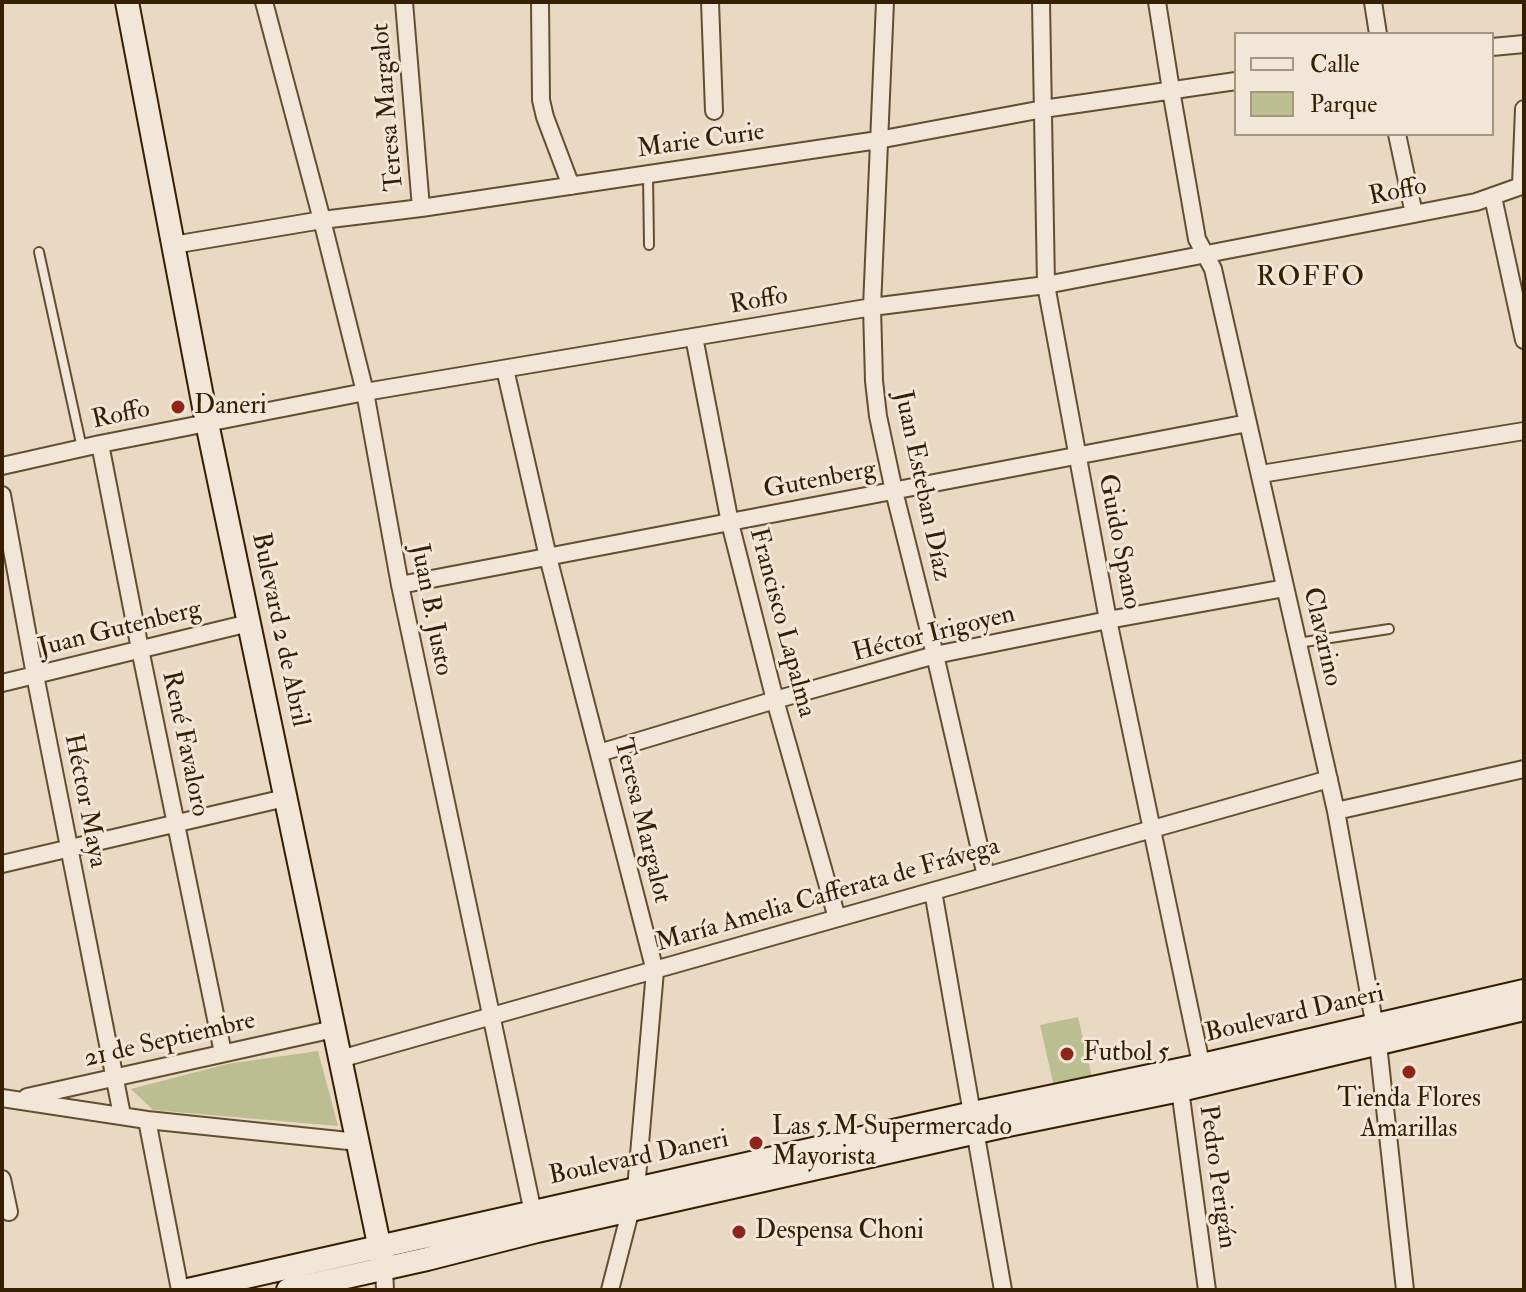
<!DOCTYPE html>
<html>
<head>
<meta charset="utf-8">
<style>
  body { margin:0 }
  #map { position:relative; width:1526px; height:1292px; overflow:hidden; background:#e9d9c2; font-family:"IM FELL Double Pica",serif }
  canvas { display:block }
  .frame { position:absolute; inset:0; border:4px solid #361f00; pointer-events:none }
  .legend { position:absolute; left:1234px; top:32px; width:260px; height:104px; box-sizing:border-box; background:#f1e6d7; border:2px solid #a69681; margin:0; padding:10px 14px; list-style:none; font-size:24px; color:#361f00 }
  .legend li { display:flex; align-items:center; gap:16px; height:40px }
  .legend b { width:40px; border:2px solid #a69681 }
</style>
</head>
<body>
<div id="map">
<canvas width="1526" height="1292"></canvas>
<div class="frame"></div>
<ul class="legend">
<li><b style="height:10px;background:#f1e6d7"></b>Calle</li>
<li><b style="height:22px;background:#bbbe90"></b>Parque</li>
</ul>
</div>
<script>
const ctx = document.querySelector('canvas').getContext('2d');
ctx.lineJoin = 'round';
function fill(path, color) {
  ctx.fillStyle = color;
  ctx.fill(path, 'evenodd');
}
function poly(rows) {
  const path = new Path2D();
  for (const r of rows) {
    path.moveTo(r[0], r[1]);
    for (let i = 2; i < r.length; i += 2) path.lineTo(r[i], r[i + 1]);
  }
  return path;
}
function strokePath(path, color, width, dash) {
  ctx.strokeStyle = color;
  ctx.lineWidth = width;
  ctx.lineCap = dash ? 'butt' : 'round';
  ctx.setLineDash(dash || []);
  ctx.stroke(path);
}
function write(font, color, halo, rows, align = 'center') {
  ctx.font = font + ' "IM FELL Double Pica",serif';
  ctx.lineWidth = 6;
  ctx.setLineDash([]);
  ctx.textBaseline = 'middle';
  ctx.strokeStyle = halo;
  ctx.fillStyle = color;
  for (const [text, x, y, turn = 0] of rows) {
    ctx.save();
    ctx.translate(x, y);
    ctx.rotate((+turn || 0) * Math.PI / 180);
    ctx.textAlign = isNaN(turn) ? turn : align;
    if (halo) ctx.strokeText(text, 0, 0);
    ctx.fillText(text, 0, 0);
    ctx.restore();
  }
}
fill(poly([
  [1078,1017,1093,1082,1055,1091,1040,1025],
  [318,1051,338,1126,153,1110,131,1089,227,1064]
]), '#bbbe90');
const service = poly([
  [648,175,649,245],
  [39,252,82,448],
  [1298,643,1389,629]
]);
const minor = poly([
  [264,2,322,220,365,392,400,585,535,1222],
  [404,2,421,208],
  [540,2,541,100,545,117,571,186],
  [710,2,714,111],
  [885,2,872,307,874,381,878,416,894,491,935,655,986,876],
  [1041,2,1046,285,1108,620,1203,1073],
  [1157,2,1171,90,1197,239,1213,269,1336,811,1378,1044,1405,1290],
  [1373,2,1378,34],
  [1492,47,1524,44],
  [1397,134,1414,214],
  [1521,185,1524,109],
  [1493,197,1524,340],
  [173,245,322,220,421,208,878,140,1043,109,1236,81],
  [694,337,730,523,775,700,837,918],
  [505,369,548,557,655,971,636,1189,610,1290],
  [100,444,140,649,223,1053],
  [2,466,100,444,365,392,872,307,1046,285,1476,202,1524,185],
  [1261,474,1524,431],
  [2,495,35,675,122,1115],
  [400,585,1248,423],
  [2,683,249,623],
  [599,753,775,700,935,655,1108,620,1285,588],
  [1336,811,1524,769],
  [2,864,285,798],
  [933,891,1003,1290],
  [340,1059,1329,779],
  [1179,1082,1207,1290],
  [27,1097,334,1029],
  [2,1098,147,1120,358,1142],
  [147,1120,180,1290],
  [2,1179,9,1212],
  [384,1268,385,1290]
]);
const secondary = poly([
  [127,2,207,423,384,1268],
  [188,1290,973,1113,1202,1065,1524,991],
  [288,1290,427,1259,537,1231,1008,1125,1180,1090,1524,1009]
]);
strokePath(service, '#634e30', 12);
strokePath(minor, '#634e30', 20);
strokePath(secondary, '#361f00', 26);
strokePath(service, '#f1e6d7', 8);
strokePath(minor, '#f1e6d7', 16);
strokePath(secondary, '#f1e6d7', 22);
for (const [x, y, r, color] of [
  [178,407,8,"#8f2418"],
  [1067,1054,8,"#8f2418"],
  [1409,1072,8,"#8f2418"],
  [756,1143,8,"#8f2418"],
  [739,1232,8,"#8f2418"]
]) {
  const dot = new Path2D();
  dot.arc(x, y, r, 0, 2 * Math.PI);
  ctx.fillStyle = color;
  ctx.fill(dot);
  strokePath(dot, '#f1e6d7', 3);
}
write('26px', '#361f00', '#f1e6d7', [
  ["Teresa Margalot",389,107,-95],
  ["Marie Curie",701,142,-8],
  ["Roffo",1398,193,-11],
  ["Roffo",759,302,-10],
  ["Roffo",121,416,-12],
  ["Gutenberg",820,481,-11],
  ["Juan Esteban Díaz",921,486,78],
  ["Guido Spano",1118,542,79],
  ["Juan B. Justo",430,610,79],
  ["Francisco Lapalma",781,623,75],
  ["Juan Gutenberg",120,630,-14],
  ["Bulevard 2 de Abril",279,630,78],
  ["Héctor Irigoyen",934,635,-14],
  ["Clavarino",1321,637,77],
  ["René Favaloro",184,744,78],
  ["Héctor Maya",84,801,79],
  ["Teresa Margalot",641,821,76],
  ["María Amelia Cafferata de Frávega",828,896,-16],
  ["Boulevard Daneri",1295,1015,-13],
  ["21 de Septiembre",170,1041,-13],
  ["Boulevard Daneri",639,1159,-12],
  ["Pedro Perigán",1216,1177,82]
]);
write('26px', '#361f00', '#f1e6d7', [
  ["Daneri",194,407],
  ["Futbol 5",1083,1054],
  ["Tienda Flores",1409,1100,"center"],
  ["Amarillas",1409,1130,"center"],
  ["Las 5 M Supermercado",772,1128],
  ["Mayorista",772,1158],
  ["Despensa Choni",755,1232]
], 'left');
ctx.letterSpacing = '2px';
write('28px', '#361f00', '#f1e6d7', [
  ["ROFFO",1311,279]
]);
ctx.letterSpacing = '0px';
</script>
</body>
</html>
